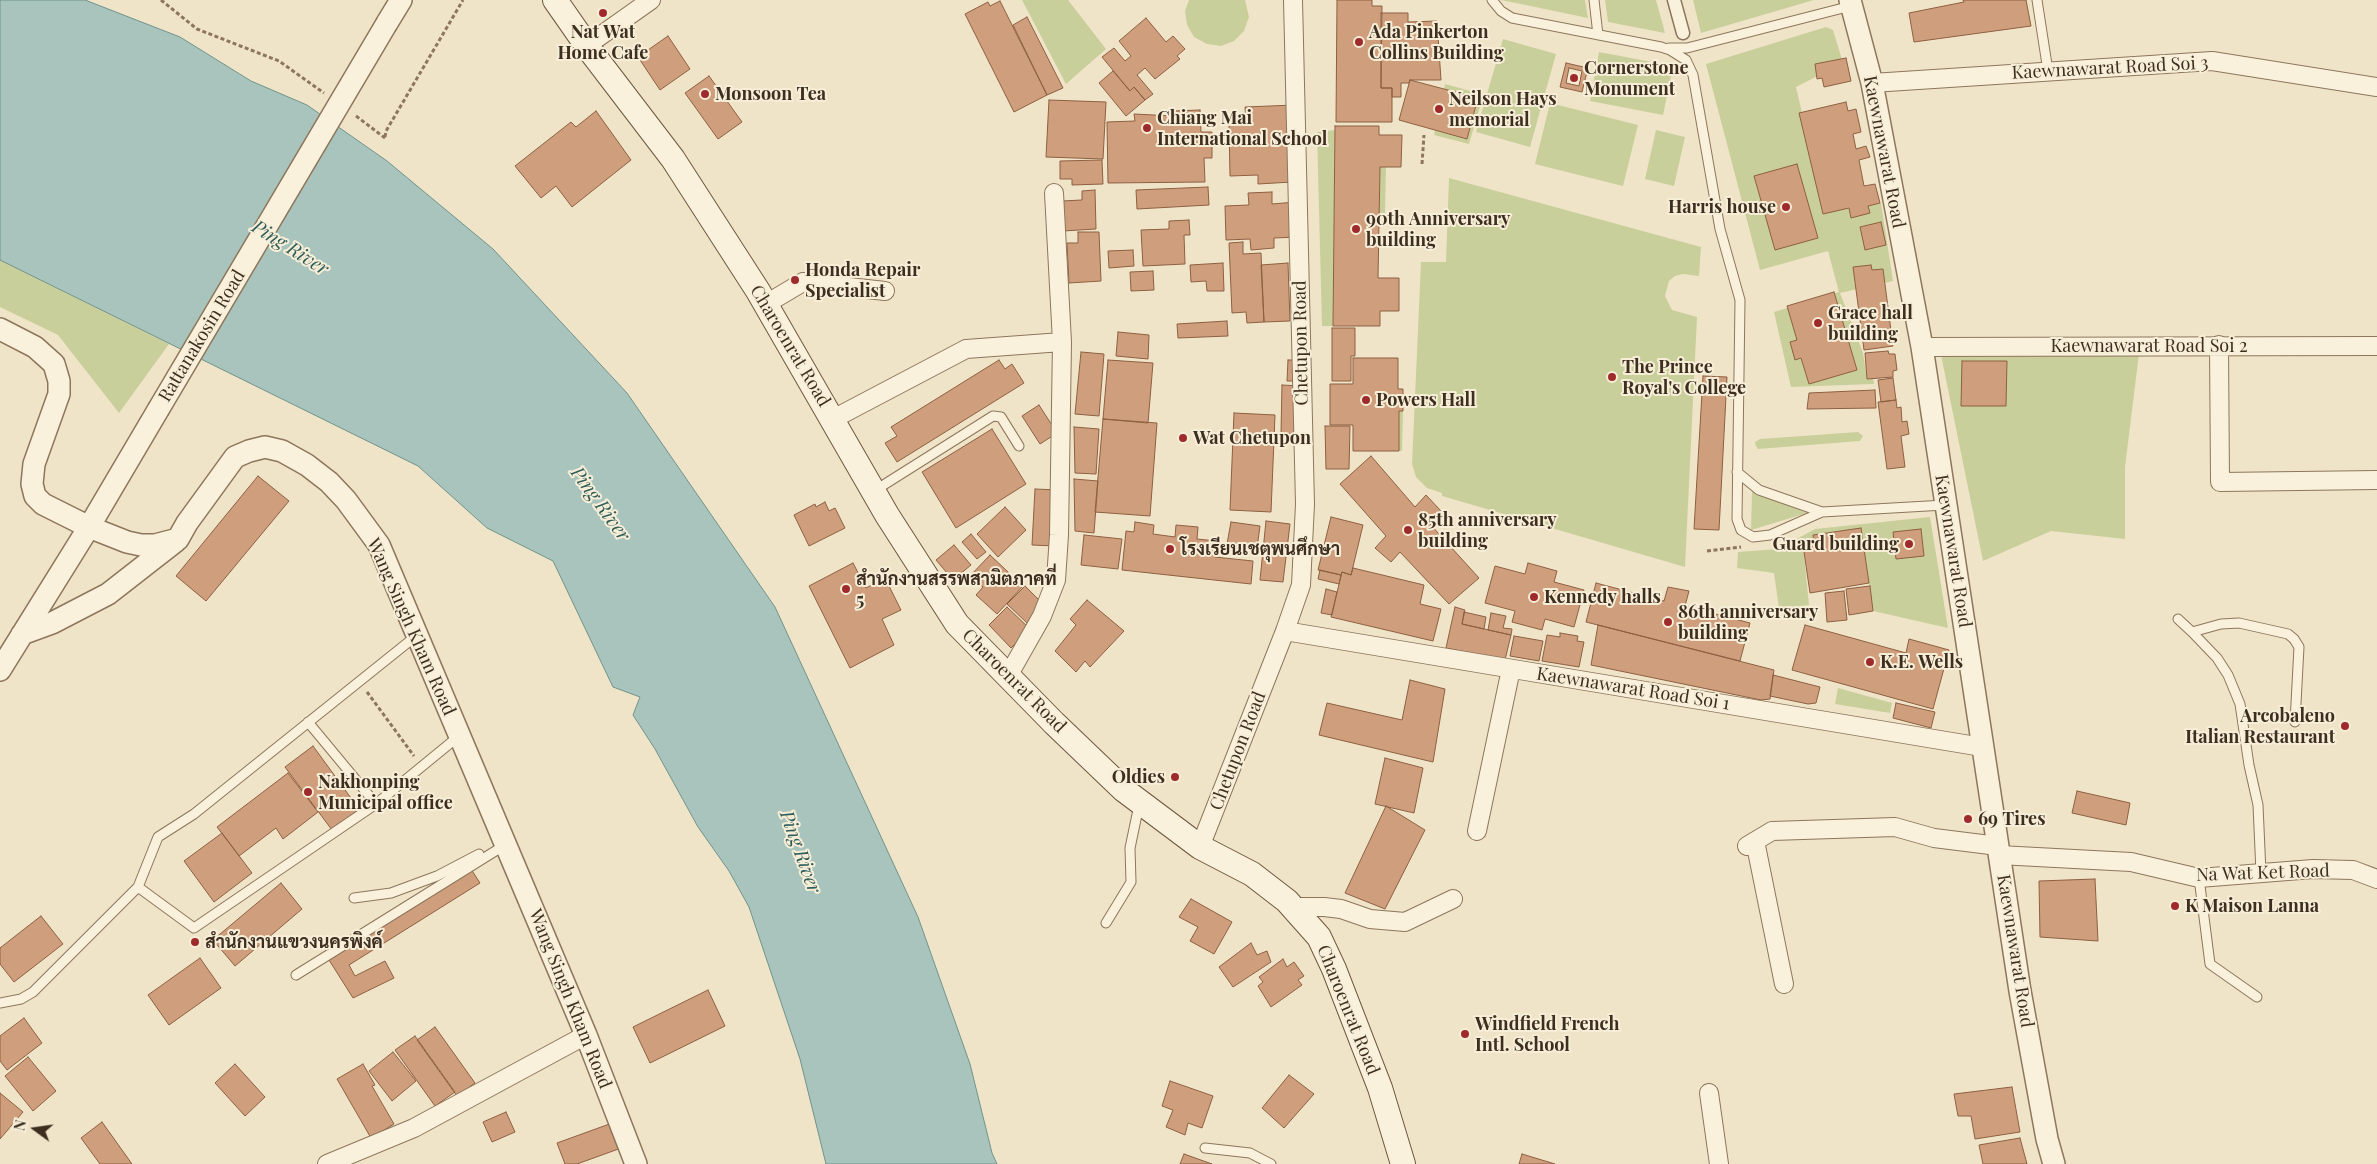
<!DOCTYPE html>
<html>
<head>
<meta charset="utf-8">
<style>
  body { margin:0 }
  #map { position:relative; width:2377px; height:1164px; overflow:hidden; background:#f0e4c8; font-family:"Playfair Display",serif }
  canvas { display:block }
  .north { position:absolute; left:10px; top:1104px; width:50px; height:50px; -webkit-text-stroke:4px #f7eed8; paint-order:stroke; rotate:284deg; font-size:14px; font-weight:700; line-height:20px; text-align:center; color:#3d2e20 }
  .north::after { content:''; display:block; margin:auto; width:18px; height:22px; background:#3d2e20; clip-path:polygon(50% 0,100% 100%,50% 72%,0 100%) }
</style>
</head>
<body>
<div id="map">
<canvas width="2377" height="1164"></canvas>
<div class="north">N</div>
</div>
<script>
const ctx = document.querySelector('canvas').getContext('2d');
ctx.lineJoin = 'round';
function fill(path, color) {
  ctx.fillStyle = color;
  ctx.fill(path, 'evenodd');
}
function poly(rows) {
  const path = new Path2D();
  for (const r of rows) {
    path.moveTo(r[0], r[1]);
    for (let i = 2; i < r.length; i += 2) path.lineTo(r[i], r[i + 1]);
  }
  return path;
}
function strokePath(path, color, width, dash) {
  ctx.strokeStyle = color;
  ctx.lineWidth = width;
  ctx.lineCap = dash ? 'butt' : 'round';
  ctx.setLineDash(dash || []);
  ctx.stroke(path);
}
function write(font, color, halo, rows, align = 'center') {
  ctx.font = font + ' "Playfair Display",Sarabun,serif';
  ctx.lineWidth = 4;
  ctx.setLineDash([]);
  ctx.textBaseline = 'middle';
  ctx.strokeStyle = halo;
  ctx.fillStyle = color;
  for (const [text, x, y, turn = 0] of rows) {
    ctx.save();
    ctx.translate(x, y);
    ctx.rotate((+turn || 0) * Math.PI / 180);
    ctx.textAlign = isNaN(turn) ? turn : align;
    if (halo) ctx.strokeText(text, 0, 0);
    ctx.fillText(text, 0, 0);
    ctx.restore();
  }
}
fill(poly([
  [1022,0,1068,0,1106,49,1066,84],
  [1189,0,1245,0,1249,17,1244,31,1234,41,1221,46,1207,44,1194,37,1187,25,1185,11],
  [1501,0,1585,0,1588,18,1516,3],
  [1605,0,1656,0,1665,33,1608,22],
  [1693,0,1814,0,1701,33],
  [1826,27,1833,30,1843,63,1796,87,1825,212,1881,203,1893,281,1840,293,1863,353,1867,379,1873,378,1874,384,1791,387,1774,312,1839,292,1828,251,1760,270,1706,64],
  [1503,39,1556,54,1530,147,1476,132],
  [1599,52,1673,66,1663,115,1590,101],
  [1445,84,1478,93,1481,103,1469,144,1434,135,1435,130,1467,139,1478,99,1444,89],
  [1550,103,1638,125,1623,186,1535,164],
  [1335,130,1333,326,1322,326,1317,132],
  [1656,130,1685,137,1674,186,1645,179],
  [1380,167,1386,167,1385,213,1379,213],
  [1449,178,1701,247,1699,276,1683,274,1675,276,1669,281,1665,296,1672,310,1697,317,1685,567,1442,496,1442,493,1427,488,1416,477,1412,464,1421,262,1446,262],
  [0,260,169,344,119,413,58,335,0,307],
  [1940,350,2056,356,2139,354,2125,467,2125,539,2051,531,1983,561],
  [1399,411,1403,411,1402,451,1399,451],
  [1858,432,1863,436,1860,441,1771,448,1758,449,1756,446,1755,442,1760,439],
  [1752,491,1807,513,1751,530],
  [1930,517,1948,628,1873,611,1860,528,1813,535,1814,543,1803,545,1809,605,1779,609,1774,573,1737,568,1738,552,1778,549,1815,529],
  [1838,688,1892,703,1890,713,1835,704]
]), '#c9cf9b');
const water = poly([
  [0,0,85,0,180,37,251,81,307,105,387,161,493,249,627,393,775,607,918,917,970,1064,992,1153,997,1164,826,1164,800,1059,749,907,729,871,698,827,655,749,633,715,640,697,613,687,553,561,487,528,418,466,0,260,0,0]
]);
fill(water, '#a9c4bc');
strokePath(water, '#6f938a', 1);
const building = poly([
  [1337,0,1372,0,1372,6,1382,6,1381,88,1392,88,1392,122,1336,122,1337,0],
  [1963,0,2026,0,2031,26,1914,42,1909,13,1964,2,1963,0],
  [1000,1,1047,95,1014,112,965,14,988,2,990,6,1000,1],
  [1381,13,1408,13,1408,22,1437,21,1441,80,1410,80,1409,83,1401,83,1401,97,1392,97,1392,88,1381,88,1381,13],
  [1027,17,1063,88,1047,95,1013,25,1027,17],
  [1146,18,1166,42,1173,36,1185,49,1177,56,1180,59,1155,79,1145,68,1137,75,1153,94,1145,100,1134,87,1130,91,1102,57,1114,48,1125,61,1131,56,1119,41,1146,18],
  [668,36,690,69,660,90,638,57,668,36],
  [1846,58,1851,81,1824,87,1822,78,1817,79,1815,64,1846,58],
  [1566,63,1588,68,1582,92,1560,87,1566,63],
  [1569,68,1582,71,1579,86,1566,83,1569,68],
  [1113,71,1130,91,1134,87,1145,100,1126,116,1099,83,1113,71],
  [709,76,742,122,718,139,685,93,709,76],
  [1410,80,1478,98,1467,139,1399,120,1410,80],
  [1049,100,1106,102,1103,159,1046,157,1049,100],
  [1846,102,1848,111,1856,109,1861,132,1853,134,1856,149,1866,146,1870,157,1859,160,1864,186,1875,184,1880,203,1868,206,1870,213,1851,218,1849,208,1823,214,1799,113,1846,102],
  [1295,105,1292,182,1258,184,1258,175,1230,176,1229,125,1246,124,1245,107,1295,105],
  [1200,110,1201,132,1212,132,1212,158,1204,158,1205,182,1108,183,1107,122,1135,121,1134,114,1173,116,1173,111,1200,110],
  [596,111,631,160,572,207,556,186,541,198,515,166,571,122,576,127,596,111],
  [1335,126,1379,126,1379,135,1402,135,1401,167,1380,167,1378,278,1399,278,1399,311,1380,311,1380,326,1333,326,1335,126],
  [1102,160,1103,184,1072,185,1072,179,1060,179,1060,161,1102,160],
  [1797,164,1818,238,1775,250,1754,176,1797,164],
  [1208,187,1209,205,1137,209,1136,190,1208,187],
  [1095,190,1096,229,1063,231,1062,201,1082,200,1082,191,1095,190],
  [1272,192,1272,204,1296,202,1297,237,1274,238,1274,248,1251,250,1250,239,1226,240,1225,206,1249,205,1248,193,1272,192],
  [1189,220,1190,235,1184,235,1185,264,1143,266,1141,230,1169,229,1169,221,1189,220],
  [1881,222,1886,245,1865,250,1860,227,1881,222],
  [1078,232,1099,232,1101,281,1069,283,1067,243,1078,243,1078,232],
  [1243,242,1243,254,1261,253,1264,322,1247,323,1246,312,1232,313,1229,243,1243,242],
  [1133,250,1134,266,1109,268,1108,251,1133,250],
  [1223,263,1224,291,1207,291,1206,281,1191,282,1190,265,1223,263],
  [1288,263,1290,321,1264,322,1261,265,1288,263],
  [1871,265,1872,270,1883,269,1893,346,1864,350,1853,267,1871,265],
  [1153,271,1154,290,1131,291,1130,272,1153,271],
  [1834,292,1857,370,1809,384,1801,358,1795,360,1790,342,1797,340,1787,306,1834,292],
  [1227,321,1228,336,1178,338,1177,324,1227,321],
  [1332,328,1355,328,1355,356,1351,356,1351,381,1332,381,1332,328],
  [1118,332,1149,335,1148,359,1116,356,1118,332],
  [1888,351,1889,354,1895,354,1897,370,1893,371,1893,377,1867,379,1865,353,1888,351],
  [1081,352,1104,354,1099,416,1075,414,1081,352],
  [1353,358,1398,358,1398,389,1403,389,1403,411,1399,411,1399,451,1353,451,1353,425,1330,425,1330,384,1353,384,1353,358],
  [999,360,1005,369,1012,364,1024,383,897,462,885,443,897,436,891,427,999,360],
  [1108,360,1153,363,1148,423,1103,419,1108,360],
  [1288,360,1301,360,1300,381,1287,381,1288,360],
  [1962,361,2007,361,2006,406,1961,406,1962,361],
  [1703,376,1727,377,1719,530,1694,529,1703,376],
  [1893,378,1896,400,1881,402,1878,380,1893,378],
  [1282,385,1300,386,1298,434,1281,433,1282,385],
  [1875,390,1876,408,1807,409,1809,393,1875,390],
  [1896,400,1897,408,1901,407,1902,422,1907,421,1909,434,1901,436,1905,467,1887,469,1878,402,1896,400],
  [1039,405,1057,433,1040,444,1022,416,1039,405],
  [1234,413,1275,415,1271,512,1230,510,1234,413],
  [1103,419,1157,423,1150,516,1095,512,1103,419],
  [1325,426,1350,426,1349,469,1326,469,1325,426],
  [1074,427,1099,429,1096,474,1075,473,1074,427],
  [992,429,1026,484,956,528,922,472,992,429],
  [1371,456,1415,507,1426,495,1441,511,1430,524,1479,578,1449,604,1400,552,1391,562,1375,548,1386,536,1340,484,1371,456],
  [258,476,289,501,206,601,176,576,258,476],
  [1074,479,1098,481,1094,533,1075,531,1074,479],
  [1035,489,1058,490,1055,546,1032,545,1035,489],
  [825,502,829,511,835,508,845,528,809,546,794,515,815,504,816,507,825,502],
  [1005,507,1026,530,998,557,977,534,1005,507],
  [1331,517,1363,525,1351,575,1342,572,1341,575,1318,570,1331,517],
  [1266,521,1290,524,1283,582,1260,580,1266,521],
  [1135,522,1154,525,1153,534,1175,537,1176,525,1198,527,1197,539,1217,541,1215,557,1253,561,1251,584,1122,570,1126,531,1134,532,1135,522],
  [1231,522,1260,526,1257,548,1227,544,1231,522],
  [1861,528,1869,583,1810,593,1803,545,1814,543,1813,535,1861,528],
  [1921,529,1924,556,1896,559,1893,532,1921,529],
  [971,534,986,552,977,559,962,542,971,534],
  [1084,535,1122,539,1118,569,1081,565,1084,535],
  [954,545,971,565,953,580,936,560,954,545],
  [990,555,1023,586,997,614,976,595,983,587,970,576,990,555],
  [853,563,866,588,885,578,901,610,882,619,894,645,850,668,809,586,853,563],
  [1528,563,1557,571,1554,582,1584,590,1574,627,1545,619,1542,630,1512,622,1515,611,1485,603,1495,566,1525,574,1528,563],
  [1353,568,1424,585,1420,604,1441,609,1433,641,1331,617,1342,572,1351,575,1353,568],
  [1320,570,1341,575,1339,584,1318,579,1320,570],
  [1596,583,1664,601,1668,587,1689,591,1685,606,1750,623,1740,661,1586,622,1596,583],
  [1025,586,1044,605,1027,623,1007,604,1025,586],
  [1870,586,1873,611,1849,615,1846,589,1870,586],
  [1326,589,1337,592,1332,615,1321,613,1326,589],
  [1844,591,1847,620,1827,622,1825,593,1844,591],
  [1087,600,1124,631,1090,667,1085,661,1076,672,1055,651,1076,625,1070,619,1087,600],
  [1007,607,1030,629,1011,648,989,625,1007,607],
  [1455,607,1465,610,1462,624,1511,635,1505,660,1446,648,1455,607],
  [1464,612,1486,617,1484,629,1462,624,1464,612],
  [1491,613,1506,616,1503,628,1512,629,1511,635,1488,630,1491,613],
  [1598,625,1774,670,1770,699,1761,700,1591,665,1598,625],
  [1805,625,1906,653,1909,639,1949,650,1933,709,1792,670,1805,625],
  [1560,633,1578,636,1577,641,1584,642,1579,667,1542,661,1547,635,1560,637,1560,633],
  [1514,636,1543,641,1539,661,1510,656,1514,636],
  [1773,675,1820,687,1816,703,1808,704,1770,696,1773,675],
  [1410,680,1445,689,1433,762,1319,735,1327,703,1402,720,1410,680],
  [1896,703,1935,712,1931,728,1893,718,1896,703],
  [313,746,359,809,332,830,285,767,313,746],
  [1385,758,1423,768,1414,813,1375,804,1385,758],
  [288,773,318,812,283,839,276,828,239,856,217,827,288,773],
  [2077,791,2130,803,2126,825,2072,813,2077,791],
  [1386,806,1425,830,1385,909,1345,893,1386,806],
  [222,833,252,873,214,902,184,861,222,833],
  [471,869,480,883,349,965,355,976,385,961,394,978,353,998,329,960,471,869],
  [2095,879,2098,941,2040,937,2039,881,2095,879],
  [281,883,302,909,235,966,213,940,281,883],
  [1191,899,1232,922,1214,954,1190,941,1198,927,1179,917,1191,899],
  [41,916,63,944,14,982,0,964,0,948,41,916],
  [1251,943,1257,955,1267,951,1271,962,1233,987,1219,967,1251,943],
  [200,958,221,988,169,1025,148,995,200,958],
  [1283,959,1287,967,1294,962,1304,976,1298,980,1302,985,1271,1007,1258,986,1263,982,1259,977,1283,959],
  [708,990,725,1026,650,1063,633,1027,708,990],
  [24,1018,42,1043,7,1070,0,1061,0,1036,24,1018],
  [435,1027,475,1083,457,1096,417,1040,435,1027],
  [415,1036,455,1092,435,1106,395,1050,415,1036],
  [393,1052,416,1081,392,1101,369,1071,393,1052],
  [28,1057,56,1091,33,1111,5,1076,28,1057],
  [235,1064,265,1097,245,1116,215,1083,235,1064],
  [363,1064,375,1085,372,1086,394,1124,371,1138,337,1079,363,1064],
  [1289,1075,1314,1094,1284,1128,1262,1108,1289,1075],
  [1170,1081,1213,1096,1202,1128,1188,1123,1185,1135,1166,1127,1173,1110,1162,1106,1170,1081],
  [2012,1087,2020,1132,1975,1139,1971,1116,1958,1116,1954,1094,2012,1087],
  [0,1093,23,1112,0,1139,0,1093],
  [506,1112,515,1132,492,1142,483,1122,506,1112],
  [102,1122,132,1164,100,1164,81,1138,102,1122],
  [615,1122,624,1147,577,1164,565,1164,557,1143,615,1122],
  [2020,1138,2027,1164,1983,1164,1979,1145,2020,1138],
  [1184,1154,1212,1164,1180,1164,1184,1154],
  [1522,1154,1555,1164,1519,1164,1522,1154]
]);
fill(building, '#cf9f7d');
strokePath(building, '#8d5f41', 1);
const service = poly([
  [1492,0,1501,11,1512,18,1661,47,1670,50,1686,60,1693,75,1720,229,1740,300,1737,519,1741,530,1753,537,1770,535,1822,512],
  [1594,0,1598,35],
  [2037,0,2048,71],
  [1669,48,1687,48,1851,6],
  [1737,472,1759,490,1822,512,1945,505],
  [874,491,993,416,1001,417,1019,446],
  [2178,619,2192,632],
  [308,722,376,804],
  [2261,873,2258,805,2249,765,2240,704,2228,675,2217,658,2192,632,2221,624,2239,623,2288,634,2294,639,2299,647,2295,722],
  [2199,878,2210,964,2257,997],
  [138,887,194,928,376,804,459,736],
  [354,898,391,893,437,876,479,854],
  [1106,923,1131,882,1130,848,1139,805],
  [296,975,505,845],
  [0,1003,21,999,33,992,138,887,158,837,194,814,416,636],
  [1205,1148,1250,1153,1271,1164]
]);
const pedestrian = poly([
  [1674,0,1683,33]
]);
const minor = poly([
  [586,46,651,0],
  [1872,83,2212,61,2377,87],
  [766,304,803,282,885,291],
  [2219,345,2220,482,2377,480],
  [1922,347,2377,346],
  [833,419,966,349,1062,342,1054,193],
  [1285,631,1982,747],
  [1008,676,1042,616,1056,580,1059,535,1062,342],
  [1477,831,1511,669],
  [1755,841,1784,984],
  [1747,846,1772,831,1895,827,1934,838,1998,846],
  [1200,847,1285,631,1301,585,1305,504,1293,0],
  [1999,855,2131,862,2199,878,2313,869,2353,870,2377,879],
  [1292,907,1324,907,1341,909,1370,919,1405,922,1453,899],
  [1709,1093,1719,1164],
  [327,1164,414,1128,586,1035]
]);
const tertiary = poly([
  [1850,0,1872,83,1922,347,2020,991,2047,1139,2054,1164],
  [387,23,401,0],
  [0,329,35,347,54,364,59,381,59,394,34,464,32,484,35,496,43,504,89,527,127,542,141,545,155,545,178,539,187,523,235,457,249,451,265,447,282,451,307,465,329,482,346,500,379,545,586,1035,636,1164],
  [22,634,52,623,108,594,176,541],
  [0,670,89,527,158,410]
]);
const secondary = poly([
  [555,0,592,53,673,159,758,291,887,515,957,624,1054,723,1124,790,1200,847,1252,874,1287,901,1319,937,1334,969,1380,1088,1403,1164]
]);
strokePath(service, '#8d765c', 11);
strokePath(pedestrian, '#8d765c', 15);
strokePath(minor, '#8d765c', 20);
strokePath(tertiary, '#8d765c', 24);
strokePath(secondary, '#6f573f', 26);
strokePath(poly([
  [161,0,197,29,279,61,324,93],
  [356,116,385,138],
  [385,137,386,131,463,0],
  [1422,164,1424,135],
  [1707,551,1741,547],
  [367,692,414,756]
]), '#8d765c', 3, [4, 2.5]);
strokePath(service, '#faf1dc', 9);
strokePath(pedestrian, '#faf1dc', 12);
strokePath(minor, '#faf1dc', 18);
strokePath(tertiary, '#faf1dc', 21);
strokePath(secondary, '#faf1dc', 24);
const tertiaryBridge = poly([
  [158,410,387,23]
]);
strokePath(tertiaryBridge, '#8d765c', 24, []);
strokePath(tertiaryBridge, '#faf1dc', 21);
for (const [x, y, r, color] of [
  [603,13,5,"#9e2a2b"],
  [1359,42,5,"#9e2a2b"],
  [1574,78,5,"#9e2a2b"],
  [705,94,5,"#9e2a2b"],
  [1439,109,5,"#9e2a2b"],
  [1147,128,5,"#9e2a2b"],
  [1786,207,5,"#9e2a2b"],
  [1356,229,5,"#9e2a2b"],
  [795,280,5,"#9e2a2b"],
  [1818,323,5,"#9e2a2b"],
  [1612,377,5,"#9e2a2b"],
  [1366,400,5,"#9e2a2b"],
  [1183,438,5,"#9e2a2b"],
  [1408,530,5,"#9e2a2b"],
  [1909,544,5,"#9e2a2b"],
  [1170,549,5,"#9e2a2b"],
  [846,589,5,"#9e2a2b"],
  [1534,597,5,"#9e2a2b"],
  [1668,622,5,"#9e2a2b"],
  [1870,662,5,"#9e2a2b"],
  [2345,726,5,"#9e2a2b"],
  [1175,777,5,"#9e2a2b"],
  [308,792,5,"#9e2a2b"],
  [1968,819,5,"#9e2a2b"],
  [2175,906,5,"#9e2a2b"],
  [195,942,5,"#9e2a2b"],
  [1465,1034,5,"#9e2a2b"]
]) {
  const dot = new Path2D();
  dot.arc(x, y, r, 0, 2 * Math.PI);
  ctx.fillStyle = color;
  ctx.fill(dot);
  strokePath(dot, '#f7eed8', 2);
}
write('bold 18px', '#3d2e20', '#f7eed8', [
  ["Nat Wat",603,32,"center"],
  ["Home Cafe",603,53,"center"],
  ["Ada Pinkerton",1369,32],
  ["Collins Building",1369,53],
  ["Cornerstone",1584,68],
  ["Monument",1584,89],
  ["Monsoon Tea",715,94],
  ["Neilson Hays",1449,99],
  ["memorial",1449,120],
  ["Chiang Mai",1157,118],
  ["International School",1157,139],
  ["Harris house",1776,207,"right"],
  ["90th Anniversary",1366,219],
  ["building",1366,240],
  ["Honda Repair",805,270],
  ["Specialist",805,291],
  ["Grace hall",1828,313],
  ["building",1828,334],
  ["The Prince",1622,367],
  ["Royal's College",1622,388],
  ["Powers Hall",1376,400],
  ["Wat Chetupon",1193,438],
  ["85th anniversary",1418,520],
  ["building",1418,541],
  ["Guard building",1899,544,"right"],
  ["โรงเรียนเชตุพนศึกษา",1180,549],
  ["สำนักงานสรรพสามิตภาคที่",856,579],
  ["5",856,600],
  ["Kennedy halls",1544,597],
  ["86th anniversary",1678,612],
  ["building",1678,633],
  ["K.E. Wells",1880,662],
  ["Arcobaleno",2335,716,"right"],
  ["Italian Restaurant",2335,737,"right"],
  ["Oldies",1165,777,"right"],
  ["Nakhonping",318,782],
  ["Municipal office",318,803],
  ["69 Tires",1978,819],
  ["K Maison Lanna",2185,906],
  ["สำนักงานแขวงนครพิงค์",205,942],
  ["Windfield French",1475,1024],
  ["Intl. School",1475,1045]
], 'left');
write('18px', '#3d2e20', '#f7eed8', [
  ["Kaewnawarat Road Soi 3",2110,68,-3],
  ["Kaewnawarat Road",1884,152,79],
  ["Rattanakosin Road",202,336,-59],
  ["Chetupon Road",1301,343,-91],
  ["Charoenrat Road",790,346,59],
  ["Kaewnawarat Road Soi 2",2149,346],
  ["Kaewnawarat Road",1953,551,81],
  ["Wang Singh Kham Road",411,627,66],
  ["Charoenrat Road",1014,681,45],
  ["Kaewnawarat Road Soi 1",1633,689,9],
  ["Chetupon Road",1238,751,-69],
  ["Na Wat Ket Road",2263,873,-2],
  ["Kaewnawarat Road",2015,951,81],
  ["Wang Singh Kham Road",570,999,68],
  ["Charoenrat Road",1348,1010,68]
]);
write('italic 19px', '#2f5d5a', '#f7eed8', [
  ["Ping River",290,248,32],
  ["Ping River",600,504,54],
  ["Ping River",800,852,70]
]);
</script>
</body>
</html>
